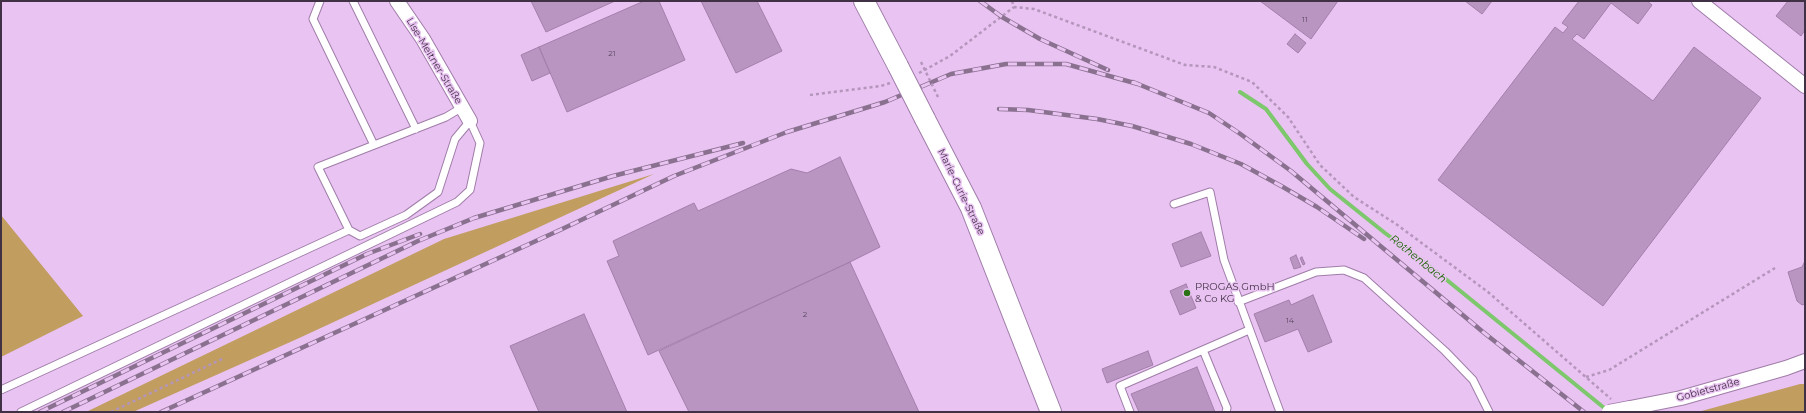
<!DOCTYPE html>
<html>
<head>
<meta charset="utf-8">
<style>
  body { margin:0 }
  #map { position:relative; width:1806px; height:413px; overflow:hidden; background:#e9c3f2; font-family:Montserrat,sans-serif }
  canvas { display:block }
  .frame { position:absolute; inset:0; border:2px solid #413144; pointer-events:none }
</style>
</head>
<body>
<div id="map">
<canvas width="1806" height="413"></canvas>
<div class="frame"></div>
</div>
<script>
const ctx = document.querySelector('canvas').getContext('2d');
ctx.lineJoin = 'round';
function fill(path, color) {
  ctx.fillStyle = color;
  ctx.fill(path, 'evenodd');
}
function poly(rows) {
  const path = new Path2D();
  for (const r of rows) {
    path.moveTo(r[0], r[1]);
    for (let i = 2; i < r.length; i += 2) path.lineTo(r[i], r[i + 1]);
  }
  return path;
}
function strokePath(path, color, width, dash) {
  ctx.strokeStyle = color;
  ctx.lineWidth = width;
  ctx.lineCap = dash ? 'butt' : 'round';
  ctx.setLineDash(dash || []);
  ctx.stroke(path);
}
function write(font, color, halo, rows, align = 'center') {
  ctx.font = font + ' Montserrat,sans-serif';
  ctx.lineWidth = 3;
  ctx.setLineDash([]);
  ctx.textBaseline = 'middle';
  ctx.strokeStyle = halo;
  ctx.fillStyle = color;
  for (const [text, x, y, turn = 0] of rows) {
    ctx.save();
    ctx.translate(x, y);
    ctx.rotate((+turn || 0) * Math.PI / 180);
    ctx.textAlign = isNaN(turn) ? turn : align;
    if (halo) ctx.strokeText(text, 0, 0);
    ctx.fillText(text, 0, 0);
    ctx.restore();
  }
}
fill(poly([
  [654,174,297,339,133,412,86,412,444,239],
  [1,215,83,316,1,357],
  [1800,384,1805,384,1805,412,1698,412]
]), '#c19d5f');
strokePath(poly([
  [1240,92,1266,109,1307,164,1330,189,1385,233,1437,272,1608,411]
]), '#7dc76c', 4);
const building = poly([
  [531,1,615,1,546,32,531,1],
  [644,1,659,1,685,60,567,112,539,47,644,1],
  [701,1,757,1,782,51,736,73,701,1],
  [1260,1,1338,1,1311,39,1260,1],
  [1465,1,1492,1,1482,14,1465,1],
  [1579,1,1647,1,1652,5,1638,24,1611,3,1584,39,1577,34,1572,39,1653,101,1694,47,1761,98,1603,306,1438,180,1555,27,1563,33,1568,27,1562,23,1579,1],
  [1788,1,1805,1,1805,30,1801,36,1776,16,1788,1],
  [1295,34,1306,43,1298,53,1287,44,1295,34],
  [539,47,550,73,532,81,521,55,539,47],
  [840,157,880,247,850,262,648,355,607,261,619,256,613,241,694,203,698,211,791,169,807,173,840,157],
  [1201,232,1211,256,1181,267,1172,244,1201,232],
  [1296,255,1301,267,1294,269,1290,258,1296,255],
  [1302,257,1305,264,1303,265,1300,258,1302,257],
  [1805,261,1805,304,1802,305,1797,301,1788,272,1802,267,1805,261],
  [850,262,919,412,689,412,659,351,850,262],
  [1186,284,1196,308,1180,315,1170,291,1186,284],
  [1313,295,1332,342,1308,352,1298,329,1265,342,1254,314,1289,300,1291,305,1313,295],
  [584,314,627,412,539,412,510,346,584,314],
  [1148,351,1153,365,1107,383,1102,369,1148,351],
  [1197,367,1215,412,1139,412,1131,394,1197,367]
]);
fill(building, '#b995c2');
strokePath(building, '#a37fab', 1);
const service = poly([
  [320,1,313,19,374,145],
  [353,1,416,129],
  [1174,204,1210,192,1224,260,1280,412],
  [1238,302,1316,272,1344,270,1364,278,1445,351,1473,380,1489,412],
  [1203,350,1227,408,1226,412],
  [1,390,349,230],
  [21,412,457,202,470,190,480,143,470,121,455,139,438,192,406,215,360,236,349,230,318,167,446,117,461,108],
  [1130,412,1120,386,1249,330]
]);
const minor = poly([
  [397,1,423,39,470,121],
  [1699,1,1805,86],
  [1630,408,1681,398,1786,368,1805,361]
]);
const secondary = poly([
  [864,1,898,66],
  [925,119,971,208,1051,412]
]);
strokePath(service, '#a07da9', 9);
strokePath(minor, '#a07da9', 16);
strokePath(secondary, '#a07da9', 22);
strokePath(poly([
  [1012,1,1014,7,1034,9,1185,65,1214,67,1252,82,1288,117,1320,165,1354,197,1396,224,1488,292,1611,399],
  [919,73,950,56,1014,7],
  [810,95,881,86,890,83],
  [1586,377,1609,370,1775,268],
  [111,412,222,359]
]), '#b495bb', 2.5, [3, 3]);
strokePath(service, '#fff', 7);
strokePath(minor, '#fff', 14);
strokePath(secondary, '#fff', 20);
const rail = poly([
  [980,1,1002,17,1040,39,1108,70],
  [1133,82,1209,113,1239,133,1291,171,1483,332,1584,412],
  [999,109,1028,110,1097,119,1132,126,1191,144,1241,164,1283,187,1317,207,1364,239],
  [40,412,367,254,420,234],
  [63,412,418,241,474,218,613,176,743,143],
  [161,412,560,230,674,176,787,132,885,102,951,74,1006,64,1066,64,1138,84]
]);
strokePath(rail, '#8a7190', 4.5);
strokePath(rail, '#e9c3f2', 3, [9]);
const minorBridge = poly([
  [1609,412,1630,408]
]);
const secondaryBridge = poly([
  [898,66,925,119]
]);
strokePath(minorBridge, '#a07da9', 16, []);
strokePath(secondaryBridge, '#a07da9', 22, []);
strokePath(poly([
  [921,62,938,97]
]), '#b495bb', 2.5, [3, 3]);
strokePath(minorBridge, '#fff', 14);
strokePath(secondaryBridge, '#fff', 20);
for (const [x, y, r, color] of [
  [1187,293,4,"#2a7316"]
]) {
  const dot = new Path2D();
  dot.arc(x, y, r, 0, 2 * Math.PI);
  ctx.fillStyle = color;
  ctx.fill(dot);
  strokePath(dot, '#e9c3f2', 1.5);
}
write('8px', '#5f4a64', null, [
  ["11",1305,20],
  ["21",612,54],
  ["2",805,315],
  ["14",1290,321]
]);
write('10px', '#413144', '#e9c3f2', [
  ["Lise-Meitner-Straße",434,61,59],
  ["Marie-Curie-Straße",961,192,64],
  ["Gobietstraße",1708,390,-15]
]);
write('10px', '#413144', '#e9c3f2', [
  ["PROGAS GmbH",1195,287],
  ["& Co KG",1195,299]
], 'left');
write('italic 11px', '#206708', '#e9c3f2', [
  ["Rothenbach",1418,259,39]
]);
</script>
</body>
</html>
